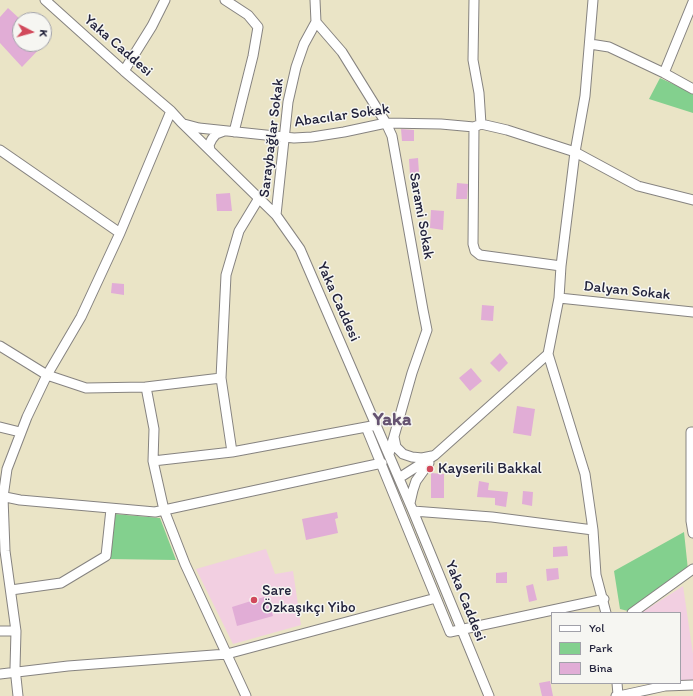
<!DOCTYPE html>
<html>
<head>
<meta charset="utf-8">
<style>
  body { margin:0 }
  #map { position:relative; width:693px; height:696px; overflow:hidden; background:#eae4c6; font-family:Itim,sans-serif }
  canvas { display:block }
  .legend { position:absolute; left:551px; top:612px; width:130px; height:72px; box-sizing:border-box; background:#f6f6f2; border:1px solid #a1a1a9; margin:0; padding:5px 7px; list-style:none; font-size:12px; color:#22223b }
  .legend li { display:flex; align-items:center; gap:8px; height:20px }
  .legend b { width:20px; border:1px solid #a1a1a9 }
  .north { position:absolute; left:12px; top:12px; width:40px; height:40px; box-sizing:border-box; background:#f6f6f2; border:1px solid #a1a1a9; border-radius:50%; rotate:96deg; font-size:11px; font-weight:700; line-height:16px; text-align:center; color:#22223b }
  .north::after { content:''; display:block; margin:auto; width:14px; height:18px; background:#d1495b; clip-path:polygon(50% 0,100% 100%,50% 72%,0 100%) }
</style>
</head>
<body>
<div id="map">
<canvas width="693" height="696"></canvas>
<ul class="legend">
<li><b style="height:5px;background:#fff"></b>Yol</li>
<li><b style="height:11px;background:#83d08e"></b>Park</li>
<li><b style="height:11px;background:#e1add6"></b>Bina</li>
</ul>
<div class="north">K</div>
</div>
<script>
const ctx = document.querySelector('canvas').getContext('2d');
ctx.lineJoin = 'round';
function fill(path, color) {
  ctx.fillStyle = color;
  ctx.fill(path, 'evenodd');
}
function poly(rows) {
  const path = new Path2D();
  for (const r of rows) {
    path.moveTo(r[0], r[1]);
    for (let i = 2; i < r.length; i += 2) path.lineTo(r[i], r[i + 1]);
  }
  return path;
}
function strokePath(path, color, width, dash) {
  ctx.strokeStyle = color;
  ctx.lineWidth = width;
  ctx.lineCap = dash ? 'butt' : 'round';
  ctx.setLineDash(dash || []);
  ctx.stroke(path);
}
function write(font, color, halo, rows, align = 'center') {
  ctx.font = font + ' Itim,sans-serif';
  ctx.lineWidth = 3;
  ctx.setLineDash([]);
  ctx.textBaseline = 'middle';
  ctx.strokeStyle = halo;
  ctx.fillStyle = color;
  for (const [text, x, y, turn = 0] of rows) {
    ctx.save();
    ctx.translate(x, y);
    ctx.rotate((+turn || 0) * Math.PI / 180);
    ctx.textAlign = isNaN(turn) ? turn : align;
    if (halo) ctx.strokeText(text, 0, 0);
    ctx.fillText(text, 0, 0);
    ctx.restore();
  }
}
fill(poly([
  [266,549,275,574,293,571,301,625,233,644,196,569],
  [683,586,693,654,693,680,680,681,680,613,641,613]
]), '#f2cfe1');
fill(poly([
  [660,78,693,93,693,113,649,99],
  [114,514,160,518,176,560,108,559],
  [684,532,688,570,628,611,620,609,614,571]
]), '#83d08e');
fill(poly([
  [8,8,20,19,20,44,44,44,22,67,0,43,0,17],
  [401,129,414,130,414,141,402,141],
  [418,158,419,173,410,175,409,159],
  [457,183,468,184,467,199,456,199],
  [230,193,232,211,217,211,216,194],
  [431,210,444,211,443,230,430,228],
  [112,283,124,284,124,295,111,293],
  [482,305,494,306,493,321,481,320],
  [500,353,508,363,499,372,490,363],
  [471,368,482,381,470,391,459,378],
  [517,406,535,409,531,436,513,433],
  [431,473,444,474,444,498,431,498],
  [479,481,489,483,488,490,508,492,506,507,495,505,495,498,477,497],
  [523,491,533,492,532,506,522,504],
  [337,512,338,518,335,519,338,533,306,540,302,519],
  [567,546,568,556,553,557,553,547],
  [558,568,559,579,547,581,546,569],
  [507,572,507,583,496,583,496,573],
  [533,584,537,600,529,602,526,586],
  [267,596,273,616,237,626,232,607],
  [550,681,553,696,542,696,539,683]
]), '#e1add6');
const minor = poly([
  [45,0,124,71,171,111,181,122,276,215,300,249,413,511,489,696],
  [225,0,248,15,258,27,253,56,234,132],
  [315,0,316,22,342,52,386,123,392,136,423,310,427,330,412,373,389,454],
  [474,0,473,60,479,93,481,124],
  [590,44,609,47,664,73,693,89],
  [124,71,152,26,165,0],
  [664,73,693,2],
  [184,124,199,128,294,138,312,137,344,132,386,123,441,124,474,127,481,124,507,130,575,152,638,186,693,200],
  [474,127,473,244,475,251,480,255,561,266],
  [0,150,120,233,171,111],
  [210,150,209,145,212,139,216,134,224,131],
  [276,215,288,102,296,67,304,44,316,22],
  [559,298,693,312],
  [0,346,47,375,86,388,146,387,221,378,226,275,239,231,259,198],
  [548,354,585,474,593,530,596,575,606,613],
  [221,378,232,452],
  [146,387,154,429,153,461],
  [0,427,20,432],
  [366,427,450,632,604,599],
  [693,432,691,432,691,521,693,533],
  [394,437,396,447,403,454,412,457,422,458,432,456],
  [399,478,435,455,548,354,559,298,561,266,575,152,585,96,593,0],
  [0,496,20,500,155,512,382,463],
  [410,503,413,490,416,481,429,463],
  [413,511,492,517,593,530],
  [11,590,61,583,106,556,111,509],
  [632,613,693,569],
  [0,631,16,631],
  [0,674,68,666,227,654,436,598],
  [18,696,15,668,16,631,5,551,3,497,7,469,27,417,47,375,81,317,120,233],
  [246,696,185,564,164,510,153,461,232,452,377,425],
  [616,696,618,695,617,683],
  [619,696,665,686,693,685]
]);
strokePath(minor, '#868380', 11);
strokePath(minor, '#fff', 9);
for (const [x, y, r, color] of [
  [430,469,4,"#d1495b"],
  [254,600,4,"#d1495b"]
]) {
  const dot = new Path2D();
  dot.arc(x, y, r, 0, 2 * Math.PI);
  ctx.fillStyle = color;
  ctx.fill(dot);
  strokePath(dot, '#f6f6f2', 1.5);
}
write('15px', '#22223b', '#f6f6f2', [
  ["Yaka Caddesi",118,46,41],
  ["Abacılar Sokak",342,116,-8],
  ["Saraybağlar Sokak",272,138,-83],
  ["Sarami Sokak",421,216,80],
  ["Dalyan Sokak",627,291,6],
  ["Yaka Caddesi",338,302,66],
  ["Yaka Caddesi",465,601,68]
]);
write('15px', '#22223b', '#f6f6f2', [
  ["Kayserili Bakkal",438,469],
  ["Sare",262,591],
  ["Özkaşıkçı Yibo",262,608]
], 'left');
write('bold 19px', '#655371', '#f6f6f2', [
  ["Yaka",392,420]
]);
</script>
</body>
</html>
